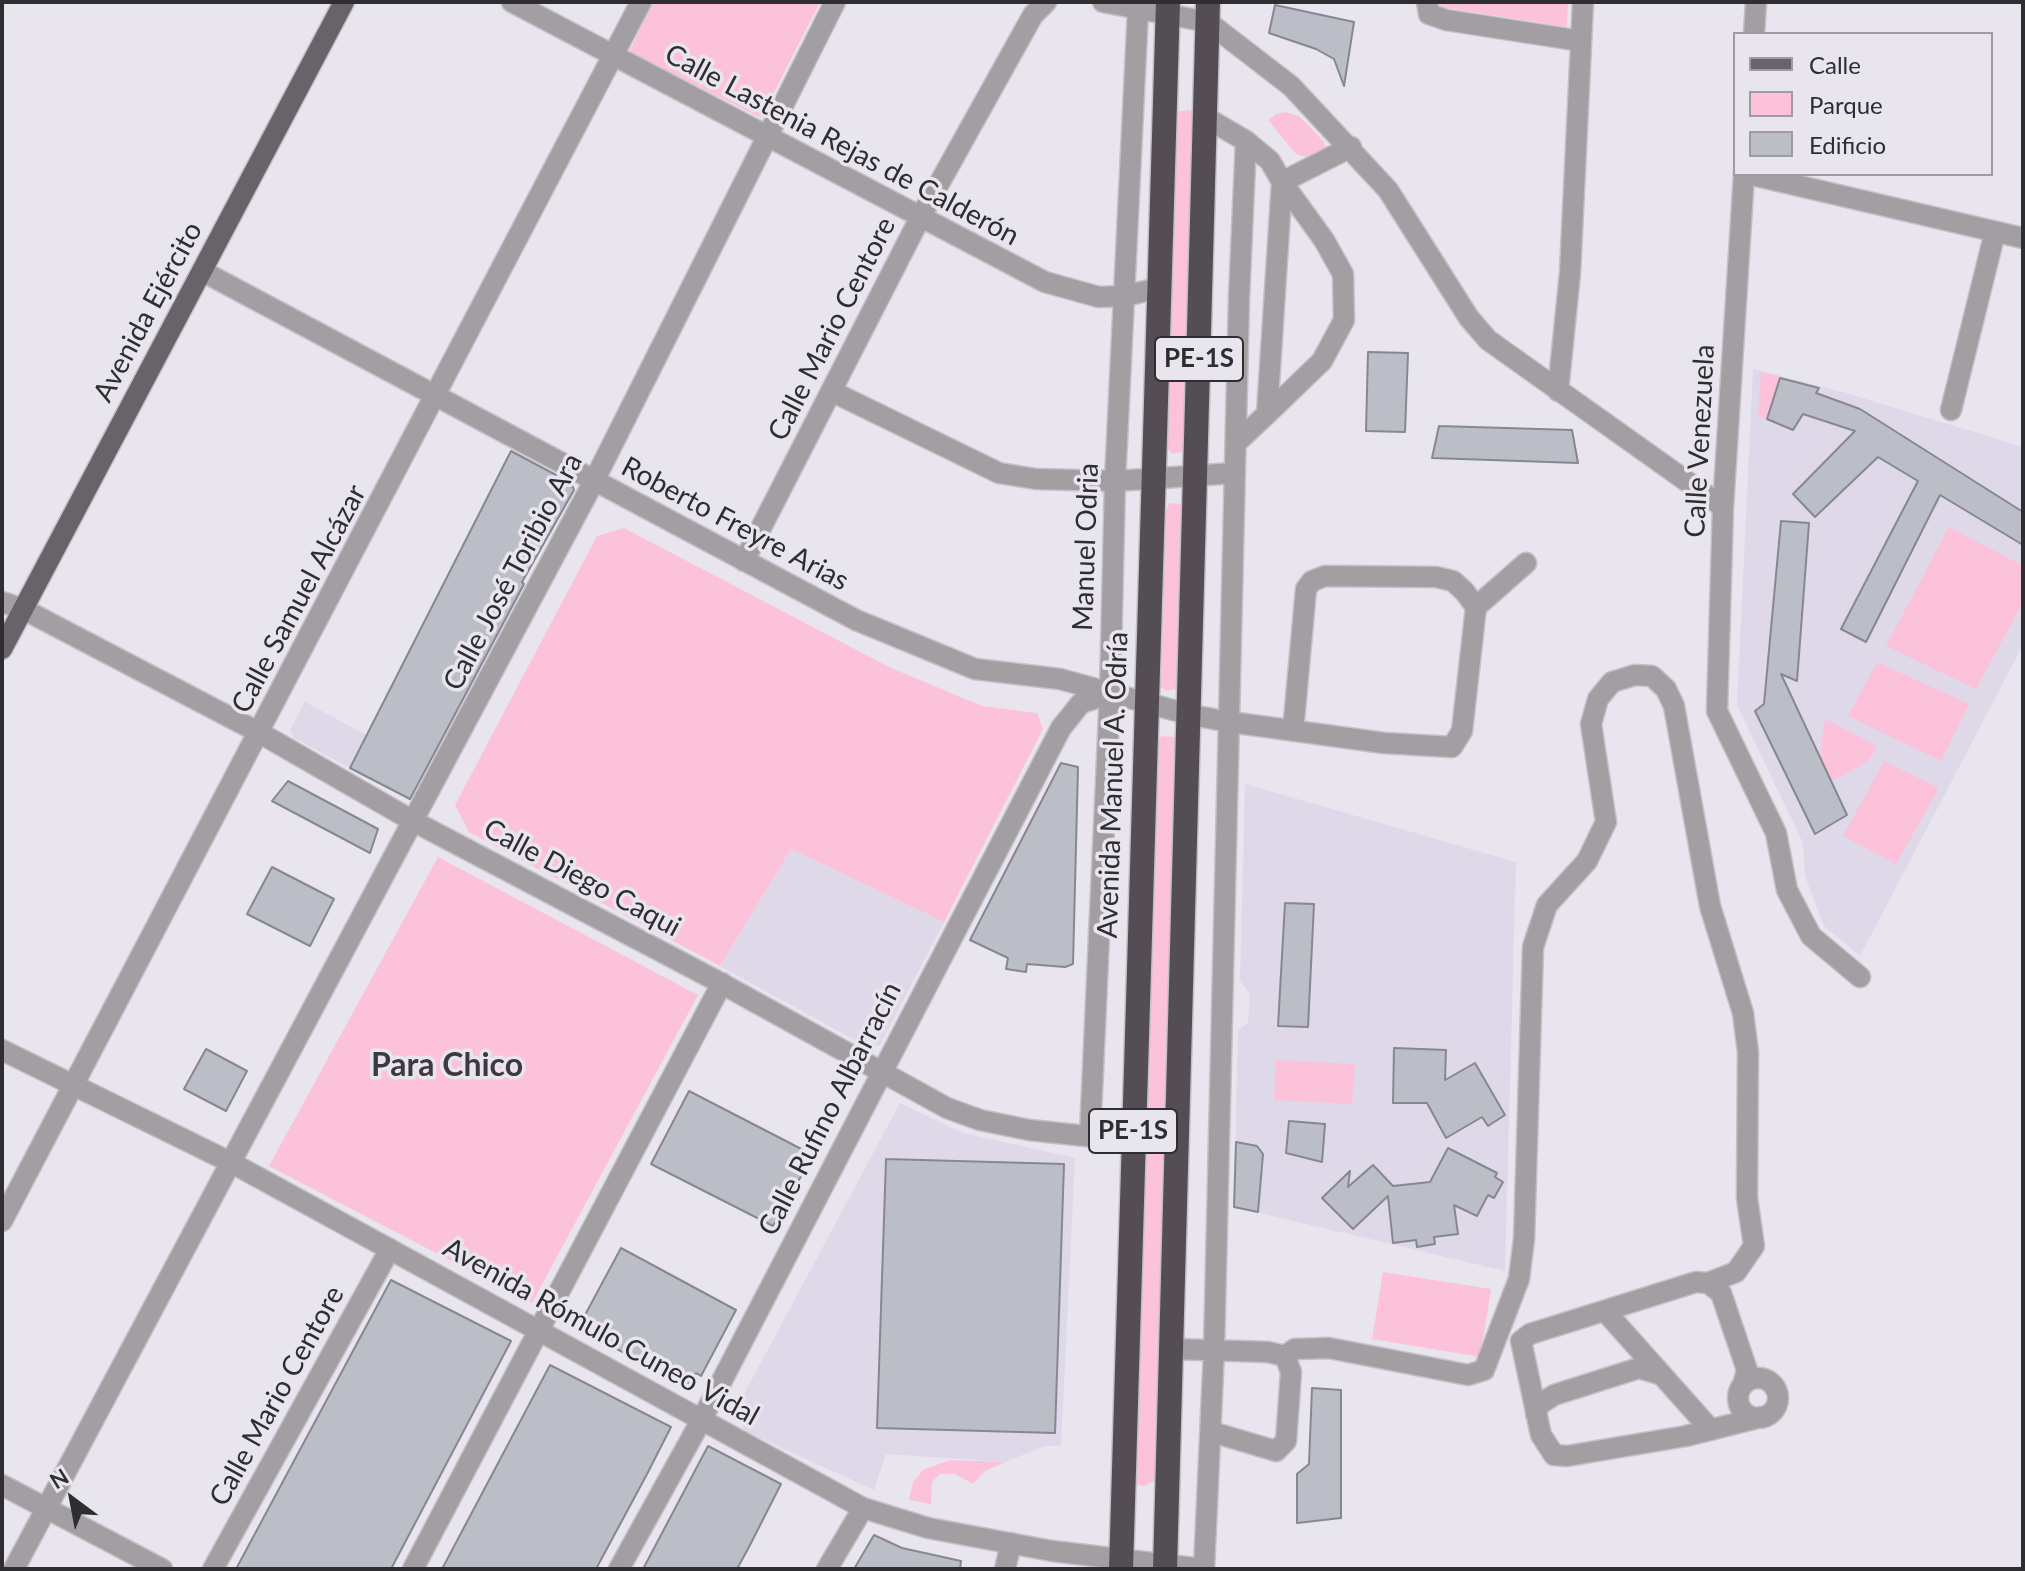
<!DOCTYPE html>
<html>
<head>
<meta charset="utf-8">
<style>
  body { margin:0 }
  #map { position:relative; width:2025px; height:1571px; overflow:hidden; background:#e9e5ef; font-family:Lato,sans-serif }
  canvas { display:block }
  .frame { position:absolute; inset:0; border:4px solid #2e2d30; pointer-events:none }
  .legend { position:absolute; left:1733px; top:32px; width:260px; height:144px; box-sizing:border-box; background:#e9e5ef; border:2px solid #9e9ba3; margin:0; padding:10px 14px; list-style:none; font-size:24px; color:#2e2d30 }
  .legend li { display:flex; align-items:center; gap:16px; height:40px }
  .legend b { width:40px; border:2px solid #9e9ba3 }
  .north { position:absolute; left:32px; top:1459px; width:80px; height:80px; -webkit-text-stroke:6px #e9e5ef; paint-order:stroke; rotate:328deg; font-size:22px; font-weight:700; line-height:32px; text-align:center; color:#2e2d30 }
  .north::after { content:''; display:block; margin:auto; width:28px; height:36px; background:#2e2d30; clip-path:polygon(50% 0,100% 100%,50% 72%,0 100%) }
</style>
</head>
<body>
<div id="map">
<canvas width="2025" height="1571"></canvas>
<div class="frame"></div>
<ul class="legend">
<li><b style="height:10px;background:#686368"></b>Calle</li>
<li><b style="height:22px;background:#fcc2da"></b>Parque</li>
<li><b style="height:22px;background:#bcbec7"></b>Edificio</li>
</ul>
<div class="north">N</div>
</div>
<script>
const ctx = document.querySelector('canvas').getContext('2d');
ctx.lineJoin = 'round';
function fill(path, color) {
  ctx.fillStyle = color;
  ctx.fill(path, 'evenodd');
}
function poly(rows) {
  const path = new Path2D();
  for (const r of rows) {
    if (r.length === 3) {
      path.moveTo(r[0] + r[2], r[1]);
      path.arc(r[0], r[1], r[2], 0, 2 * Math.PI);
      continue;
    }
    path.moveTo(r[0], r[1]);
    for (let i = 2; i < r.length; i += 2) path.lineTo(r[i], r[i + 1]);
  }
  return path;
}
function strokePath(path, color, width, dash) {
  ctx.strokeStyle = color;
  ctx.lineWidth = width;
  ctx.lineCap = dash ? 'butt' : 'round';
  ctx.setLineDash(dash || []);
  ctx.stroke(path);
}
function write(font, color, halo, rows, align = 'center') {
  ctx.font = font + ' Lato,sans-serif';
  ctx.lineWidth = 7;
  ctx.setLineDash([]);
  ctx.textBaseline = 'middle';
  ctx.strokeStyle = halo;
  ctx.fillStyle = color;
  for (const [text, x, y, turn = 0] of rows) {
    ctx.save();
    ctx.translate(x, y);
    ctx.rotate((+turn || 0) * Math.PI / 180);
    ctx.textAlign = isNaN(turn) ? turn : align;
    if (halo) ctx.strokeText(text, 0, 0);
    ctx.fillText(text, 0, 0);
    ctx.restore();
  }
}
fill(poly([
  [1753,369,1843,392,2023,447,2023,645,1860,956,1824,926,1805,876,1803,843,1737,705],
  [305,702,366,735,350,768,294,738,290,730],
  [1245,784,1516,862,1505,1271,1234,1207,1238,1030,1248,1023,1250,994,1240,981],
  [791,849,944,922,880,1045,869,1048,720,966],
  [900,1103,963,1133,1075,1158,1061,1446,1045,1446,1005,1462,886,1454,874,1490,744,1431,736,1409]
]), '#ded8e8');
fill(poly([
  [653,2,820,2,761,118,629,52],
  [1441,2,1568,2,1567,27,1440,7],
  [1190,110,1195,119,1187,451,1173,454,1168,449,1174,112],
  [1286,112,1300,117,1324,142,1326,149,1311,159,1296,154,1268,120,1276,114],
  [1761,372,1780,376,1767,419,1758,417],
  [1170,503,1183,504,1178,688,1166,691,1161,687,1166,509],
  [1949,527,2023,566,2023,602,1976,689,1886,646],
  [624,528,889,667,982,706,1037,713,1043,729,944,922,791,849,720,966,469,832,455,805,597,536],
  [1877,662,1969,704,1941,761,1848,716],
  [1825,719,1877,746,1867,762,1832,781,1820,756],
  [1162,736,1174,737,1180,743,1158,1479,1145,1486,1135,1485,1155,742],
  [1884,761,1939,788,1896,864,1843,836],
  [438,857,698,995,532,1303,269,1166],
  [1276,1060,1355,1064,1352,1104,1274,1100],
  [1383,1272,1491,1289,1480,1357,1372,1339],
  [950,1460,1005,1462,985,1471,973,1484,955,1474,940,1474,932,1482,931,1504,909,1500,913,1482,923,1470]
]), '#fcc2da');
const building = poly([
  [1275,5,1354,22,1344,86,1334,59,1316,49,1269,33,1275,5],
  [1368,352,1408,353,1405,432,1366,431,1368,352],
  [1780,378,1819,388,1816,393,1860,409,2023,512,2023,545,1940,495,1866,642,1841,629,1918,481,1878,457,1815,517,1793,494,1855,431,1803,414,1793,430,1767,419,1780,378],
  [1439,426,1572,430,1578,463,1432,458,1439,426],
  [511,451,571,483,574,490,522,582,524,584,410,799,350,768,511,451],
  [1781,521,1809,523,1797,681,1781,674,1847,815,1815,834,1755,711,1764,704,1781,521],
  [1061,763,1078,767,1073,964,1065,967,1027,964,1026,972,1006,969,1008,958,970,940,1061,763],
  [288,781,378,829,370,853,272,801,288,781],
  [272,867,334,899,310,946,247,914,272,867],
  [1285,903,1314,904,1308,1027,1278,1026,1285,903],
  [1394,1048,1446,1050,1445,1080,1475,1063,1505,1115,1488,1126,1482,1117,1446,1138,1427,1103,1393,1103,1394,1048],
  [206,1049,247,1071,226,1111,184,1089,206,1049],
  [689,1091,813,1155,773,1226,651,1164,689,1091],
  [1289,1121,1325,1124,1322,1162,1286,1153,1289,1121],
  [1236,1142,1257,1146,1263,1154,1258,1212,1234,1207,1236,1142],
  [1448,1148,1497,1173,1495,1177,1503,1182,1494,1198,1488,1195,1477,1216,1454,1205,1458,1234,1434,1237,1435,1244,1417,1247,1416,1240,1393,1243,1388,1196,1353,1229,1322,1198,1350,1171,1348,1187,1373,1165,1393,1186,1430,1182,1448,1148],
  [886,1159,1064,1164,1055,1433,877,1428,886,1159],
  [621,1248,736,1310,701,1376,696,1373,690,1384,680,1379,678,1382,578,1328,621,1248],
  [391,1280,511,1341,391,1569,236,1569,391,1280],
  [550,1365,671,1427,646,1476,596,1569,442,1569,550,1365],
  [1312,1388,1341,1390,1341,1518,1297,1523,1297,1474,1309,1464,1312,1388],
  [708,1446,781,1484,749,1547,737,1569,643,1569,708,1446],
  [874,1535,902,1548,961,1561,960,1569,854,1569,874,1535]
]);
fill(building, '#bcbec7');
strokePath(building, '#868790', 2);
const minor = poly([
  [512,2,1045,282,1099,297,1125,296,1158,288],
  [1103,2,1208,22,1291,86,1388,190,1469,318,1488,340,1723,507],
  [1427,2,1429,14,1446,20,1581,41],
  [1754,34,1756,2],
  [1744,174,1723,507,1717,711,1776,833,1787,890,1811,936,1860,977],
  [1748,174,2023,238],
  [202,271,856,620,975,669,1060,679,1191,715,1230,722,1384,743,1452,747,1462,731,1476,607,1464,591,1453,581,1436,577,1325,576,1312,581,1306,589,1293,731],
  [831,391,999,473,1036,479,1115,481,1235,473],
  [1558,391,1570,273,1583,2],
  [1951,410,1995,232],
  [1267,414,1322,361,1344,320,1343,274,1324,240,1282,182,1351,147],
  [1236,443,1267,414,1282,182,1270,161,1246,141],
  [744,561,921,216,1033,15,1046,2],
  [2,602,23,609,260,733,413,821,717,981,947,1108,980,1120,1029,1130,1133,1141],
  [1476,607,1526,563],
  [2,1050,232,1163,863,1508,928,1528,1052,1551,1203,1569],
  [1090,1135,1110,694,1115,481,1138,9],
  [2,1221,641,2],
  [1605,1311,1711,1430],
  [1171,1349,1268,1352,1285,1356,1291,1372,1286,1441,1276,1451,1212,1432],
  [1285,1356,1295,1349,1329,1348,1468,1375,1484,1370,1519,1279,1524,1239,1533,947,1547,905,1587,861,1606,822,1591,724,1598,699,1612,682,1635,675,1652,676,1666,689,1674,706,1710,906,1743,1013,1748,1052,1747,1198,1754,1246,1736,1272,1708,1283],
  [1758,1398,20],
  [1743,1385,1747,1370,1721,1293,1708,1283,1696,1282,1530,1334,1521,1341,1541,1435,1554,1455,1567,1456,1686,1436,1761,1417],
  [1536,1414,1539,1405,1554,1395,1639,1368,1662,1375],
  [2,1485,162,1569],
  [14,1569,594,481,835,2],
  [213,1569,390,1249],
  [413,1569,722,983],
  [619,1569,702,1419,1061,728,1081,703,1110,694],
  [827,1569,863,1508],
  [1005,1569,1011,1543],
  [1204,1569,1214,1350,1239,298,1246,141,1205,117]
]);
const major = poly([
  [2,649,344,2]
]);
const highway = poly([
  [1121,1569,1168,2],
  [1165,1569,1208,2]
]);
strokePath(minor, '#c4c0c9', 23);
strokePath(major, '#c4c0c9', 23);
strokePath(highway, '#c4c0c9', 27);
strokePath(minor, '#a29ea2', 20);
strokePath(major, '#686368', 20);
strokePath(highway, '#544e54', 24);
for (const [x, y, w] of [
  [1199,359,88],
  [1133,1131,88]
]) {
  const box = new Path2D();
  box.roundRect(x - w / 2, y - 22, w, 44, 6);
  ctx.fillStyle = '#e9e5ef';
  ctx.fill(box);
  strokePath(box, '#2e2d30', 2);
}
write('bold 26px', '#2e2d30', null, [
  ["PE-1S",1199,359],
  ["PE-1S",1133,1131]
]);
write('28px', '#2e2d30', '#e9e5ef', [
  ["Calle Lastenia Rejas de Calderón",842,145,28],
  ["Avenida Ejército",148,312,-62],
  ["Calle Mario Centore",832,329,-63],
  ["Calle Venezuela",1700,441,-87],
  ["Roberto Freyre Arias",735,524,28],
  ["Manuel Odria",1086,547,-88],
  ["Calle José Toribio Ara",513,572,-62],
  ["Calle Samuel Alcázar",299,599,-62],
  ["Avenida Manuel A. Odría",1113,785,-88],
  ["Calle Diego Caqui",582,878,28],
  ["Calle Rufino Albarracín",830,1109,-63],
  ["Avenida Rómulo Cuneo Vidal",601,1332,29],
  ["Calle Mario Centore",277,1396,-61]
]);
write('bold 32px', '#3c3940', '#e9e5ef', [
  ["Para Chico",447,1066]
]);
</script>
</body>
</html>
